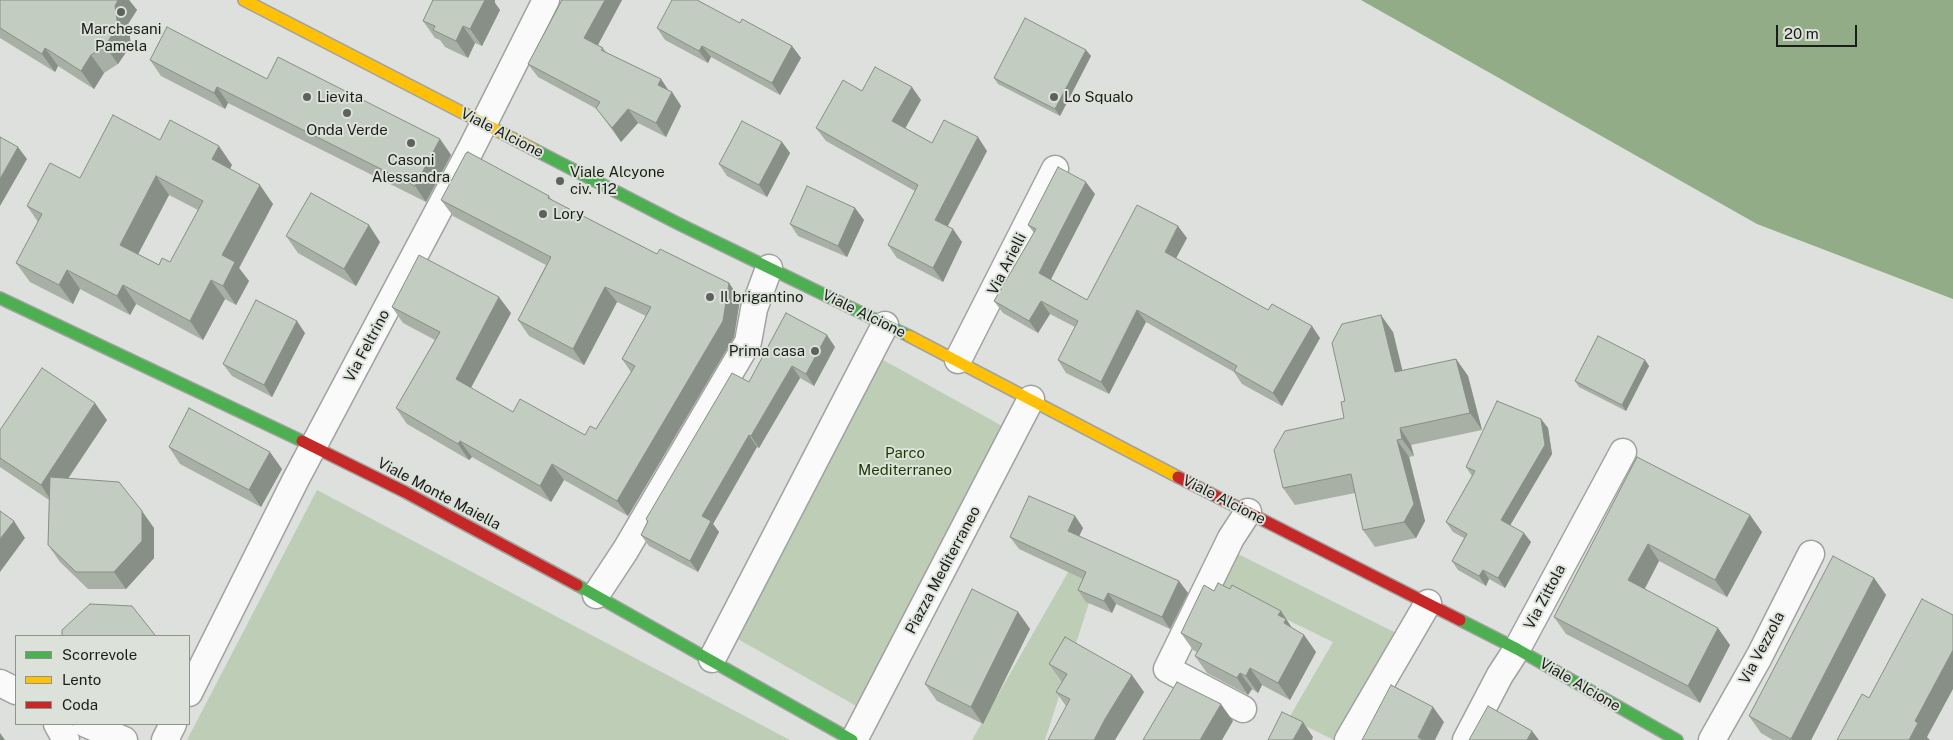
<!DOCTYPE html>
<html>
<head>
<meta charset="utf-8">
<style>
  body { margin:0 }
  #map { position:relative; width:1953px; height:740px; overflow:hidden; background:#dde0dc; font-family:"Public Sans",sans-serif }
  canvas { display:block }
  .legend { position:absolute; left:15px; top:635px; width:175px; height:90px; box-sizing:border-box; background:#dce2da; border:1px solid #8f938d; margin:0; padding:6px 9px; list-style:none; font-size:15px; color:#1b1d1a }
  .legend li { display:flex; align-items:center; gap:10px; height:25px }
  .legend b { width:25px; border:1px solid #8f938d }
  .scale { position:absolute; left:1776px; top:25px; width:81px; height:22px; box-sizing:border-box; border:2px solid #1b1d1a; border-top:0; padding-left:6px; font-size:15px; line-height:18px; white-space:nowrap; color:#1b1d1a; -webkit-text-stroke:4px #dce2da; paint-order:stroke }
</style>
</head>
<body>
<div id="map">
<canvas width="1953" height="740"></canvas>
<ul class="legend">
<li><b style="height:6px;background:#4caf50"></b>Scorrevole</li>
<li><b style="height:6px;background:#ffc107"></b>Lento</li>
<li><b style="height:6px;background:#c62828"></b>Coda</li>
</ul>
<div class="scale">20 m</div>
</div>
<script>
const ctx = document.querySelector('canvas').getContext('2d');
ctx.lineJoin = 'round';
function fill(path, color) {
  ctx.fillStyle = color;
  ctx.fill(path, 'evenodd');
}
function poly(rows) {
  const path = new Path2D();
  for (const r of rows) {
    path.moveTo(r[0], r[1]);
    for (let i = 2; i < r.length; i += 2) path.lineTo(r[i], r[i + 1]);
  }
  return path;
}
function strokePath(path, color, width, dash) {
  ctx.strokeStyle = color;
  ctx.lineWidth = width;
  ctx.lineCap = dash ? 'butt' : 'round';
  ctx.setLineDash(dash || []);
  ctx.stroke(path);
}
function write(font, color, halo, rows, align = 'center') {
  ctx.font = font + ' "Public Sans",sans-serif';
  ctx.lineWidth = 4;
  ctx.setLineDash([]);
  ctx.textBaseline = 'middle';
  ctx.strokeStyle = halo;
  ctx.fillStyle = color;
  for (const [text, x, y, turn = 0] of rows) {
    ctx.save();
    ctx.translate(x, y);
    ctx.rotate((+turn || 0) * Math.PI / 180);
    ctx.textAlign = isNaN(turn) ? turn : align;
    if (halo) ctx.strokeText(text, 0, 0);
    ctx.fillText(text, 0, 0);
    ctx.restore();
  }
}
fill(poly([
  [876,356,1004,427,860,708,736,638],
  [317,490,669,676,790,740,187,740],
  [1086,541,1106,550,1045,740,972,740],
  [1234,552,1404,637,1334,740,1289,718,1333,642,1218,586]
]), '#bdcdb6');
fill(poly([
  [1361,0,1953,0,1953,299,1757,224]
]), '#91ac86');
const street = poly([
  [958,360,1055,169],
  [596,595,625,551,748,342,754,309,769,268],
  [712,659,885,325],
  [0,683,16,691],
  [189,693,296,479,471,149,546,0],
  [1243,709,1167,669,1231,538,1248,512],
  [57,724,66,740],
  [86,724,124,740],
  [165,740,173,724],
  [854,740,1031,399],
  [1348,740,1428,603],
  [1466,740,1500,675,1517,649,1623,452],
  [1712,740,1759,657,1811,554]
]);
const fast = poly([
  [533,149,679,224,909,336],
  [0,298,302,441],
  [577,585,852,740],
  [1460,620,1517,649,1677,740]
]);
const slow = poly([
  [244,0,533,149],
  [909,336,1178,477]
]);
const jam = poly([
  [302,441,405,492,577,585],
  [1178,477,1460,620]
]);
strokePath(street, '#a0a2a0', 29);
strokePath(fast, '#a0a2a0', 14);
strokePath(slow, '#a0a2a0', 14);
strokePath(jam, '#a0a2a0', 14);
strokePath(street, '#fafafa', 26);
strokePath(fast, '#4caf50', 11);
strokePath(slow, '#ffc107', 11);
strokePath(jam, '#c62828', 11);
fill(poly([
  [0,0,129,0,137,10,128,24,131,45,118,64,104,73,94,89,58,66,55,72,0,38],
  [433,0,495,0,495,3,500,10,482,46,475,43,468,58,445,47,440,40,435,38,423,21],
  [562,0,622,0,598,45,603,48,607,53,661,79,669,91,672,92,681,106,666,137,638,123,621,142,597,109,538,77,528,64],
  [740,23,792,46,801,58,780,95,711,57,708,63,665,40,657,28],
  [1086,50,1091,56,1060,116,998,84,994,78],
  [150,60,267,79,440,139,451,155,426,202,228,103,225,109,161,76],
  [862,91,921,100,905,128,932,143,987,151,948,226,962,242,943,282,897,258,888,245,915,191,826,141,816,128],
  [160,140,232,165,230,169,273,204,239,268,249,281,236,305,225,299,203,340,136,304,130,315,80,289,73,304,30,282,16,263,38,222,27,206,80,178],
  [169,195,198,210,170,262,159,265,138,254],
  [782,142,790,153,767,197,727,176,719,164],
  [1095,194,1051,279,1087,300,1187,238,1176,258,1268,310,1320,338,1282,406,1242,384,1234,372,1146,322,1109,394,1066,373,1058,360,1075,327,1050,314,1038,333,1003,313,994,301,1034,233,1028,225],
  [549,196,553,201,657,254,729,283,740,299,734,337,628,516,564,480,551,502,472,457,469,460,407,424,396,408,435,340,403,323,392,307,511,313,471,388,513,412,585,435,596,429,631,372,622,359,646,316,617,302,584,365,529,336,518,320,546,265,453,216,441,200],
  [855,208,864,220,847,257,798,236,790,224],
  [286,236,380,242,356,286,298,253],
  [1393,332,1402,371,1456,359,1468,376,1482,430,1411,445,1414,456,1409,457,1425,521,1416,538,1375,547,1363,530,1355,493,1295,505,1283,488,1344,418,1345,401],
  [305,333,272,397,232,376,223,364],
  [835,347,814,386,800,378,759,448,757,447,713,524,719,532,698,572,649,546,641,535,647,522,646,519,749,382],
  [1645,360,1649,366,1626,411,1579,387,1575,381],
  [1541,419,1548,428,1552,454,1510,525,1531,542,1505,588,1489,579,1486,586,1458,570,1452,561,1464,538,1453,532,1446,522,1472,476,1466,467],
  [107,420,68,479,154,528,154,558,126,589,88,589,60,562,48,545,49,500,0,467,0,430],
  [169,447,282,469,261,507,180,464],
  [1637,457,1762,532,1727,597,1659,561,1645,589,1730,645,1700,703,1566,634,1554,617],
  [1075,516,1083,528,1079,536,1179,581,1188,593,1170,629,1116,604,1112,613,1086,602,1078,590,1083,579,1019,549,1010,537],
  [1874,578,1886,595,1811,740,1773,740,1761,733,1749,716],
  [1230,589,1281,611,1292,628,1304,635,1316,652,1290,700,1262,685,1258,693,1252,689,1248,695,1207,673,1195,656,1197,652,1193,650,1181,633,1214,591],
  [1018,612,1030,629,983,724,937,701,925,684],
  [1049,664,1144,692,1117,736,1066,706,1056,692,1062,682]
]), '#a8afa5');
fill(poly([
  [118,0,129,0,137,10,128,24,131,45,118,64,105,46,115,6],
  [485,0,495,0,495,3,500,10,482,46,470,29],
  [605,0,622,0,594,52,584,38],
  [463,26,475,43,468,58,456,41],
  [702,46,711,57,708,63,699,51],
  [792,46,801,58,780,95,772,83],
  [45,48,58,66,55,72,42,54],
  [1086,50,1091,56,1060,116,1055,109],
  [91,55,104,73,94,89,81,71],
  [661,79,670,93,658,85],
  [217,87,228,103,225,109,214,93],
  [912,87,921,100,902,134,892,121],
  [672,92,681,106,666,137,656,123],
  [628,109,638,123,621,142,612,128],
  [978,137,987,151,944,233,935,220],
  [440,139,451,155,426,202,415,186],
  [782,142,790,153,767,197,759,185],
  [219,146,232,165,225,178,212,159],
  [18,147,27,159,0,206,0,179],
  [156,176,169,195,133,264,120,245],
  [1086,182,1095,194,1048,285,1039,273],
  [260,185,273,204,239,268,249,281,236,305,223,286,222,255],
  [855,208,864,220,847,257,838,246],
  [369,225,380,242,356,286,344,269],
  [1178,226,1187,238,1173,264,1165,252],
  [953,229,962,242,943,282,933,268],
  [67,270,80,289,73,304,59,285],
  [211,280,225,299,203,340,190,321],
  [729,283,740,299,734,337,628,516,617,501],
  [123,285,136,304,130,315,117,296],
  [605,287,617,302,584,365,573,349],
  [499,297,511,313,467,395,456,379],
  [1041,301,1050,314,1038,333,1029,321],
  [1137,310,1146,322,1109,394,1101,382],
  [1381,315,1393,332,1407,389,1395,372],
  [297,321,305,333,272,397,264,385],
  [1312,326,1320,338,1282,406,1273,393],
  [827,335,835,347,814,386,806,374],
  [1456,359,1468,376,1482,430,1470,413],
  [1645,360,1649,366,1626,411,1622,405],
  [792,366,800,378,759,448,751,436],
  [95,403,107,420,52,502,41,485],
  [1541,419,1548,428,1552,454,1508,529,1501,520],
  [1400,428,1411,445,1414,456,1402,439],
  [749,435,757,447,713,524,719,532,698,572,690,561,702,516],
  [1397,440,1409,457,1425,521,1416,538,1404,522],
  [460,441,472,457,469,460,458,444],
  [270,452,282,469,261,507,249,490],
  [552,464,564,480,551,502,540,486],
  [142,511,154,528,154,558,126,589,114,572],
  [1750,515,1762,532,1727,597,1715,580],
  [1075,516,1083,528,1076,543,1068,531],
  [14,521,25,538,0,572,0,539],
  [1524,533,1531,542,1505,588,1498,578],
  [1648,544,1659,561,1640,597,1628,580],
  [1483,570,1489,579,1486,586,1479,576],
  [1874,578,1886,595,1811,740,1792,740,1791,739],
  [1179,581,1188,593,1170,629,1162,617],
  [1108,593,1116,604,1112,613,1104,601],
  [1281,611,1292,628,1296,640,1278,615],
  [1018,612,1030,629,983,724,971,707],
  [1718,628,1730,645,1700,703,1688,686],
  [1304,635,1316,652,1290,700,1278,683],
  [1953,650,1953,689,1927,737,1930,740,1909,740,1915,721],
  [1250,668,1262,685,1258,693,1246,676],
  [1240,673,1252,689,1248,695,1237,678],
  [1132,675,1144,692,1115,740,1094,740,1105,719],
  [1221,704,1233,721,1222,740,1200,740],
  [1433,707,1444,722,1435,740,1420,740,1418,737],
  [1303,722,1313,737,1312,740,1293,740],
  [1532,731,1539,740,1527,740],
  [0,733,5,740,0,740]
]), '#888f86');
const building = poly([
  [0,0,118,0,115,6,118,26,105,46,91,55,81,71,45,48,42,54,0,28,0,0],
  [433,0,485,0,470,29,463,26,456,41,433,30,435,26,423,21,433,0],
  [562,0,605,0,584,38,603,48,601,50,661,79,658,85,672,92,656,123,628,109,612,128,596,108,600,102,528,64,562,0],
  [672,0,697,0,740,23,742,19,792,46,772,83,702,46,699,51,657,28,672,0],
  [1025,18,1086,50,1055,109,994,78,1025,18],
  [167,27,267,79,278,57,440,139,415,186,217,87,214,93,150,60,167,27],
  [875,67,912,87,892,121,932,143,944,120,978,137,935,220,953,229,933,268,888,245,918,185,816,128,843,80,862,91,875,67],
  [113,115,160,140,170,120,219,146,212,159,260,185,222,255,235,262,223,286,211,280,190,321,123,285,117,296,67,270,59,285,16,263,42,214,27,206,50,163,80,178,113,115],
  [156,176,203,201,170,262,162,258,159,265,120,245,156,176],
  [742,121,782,142,759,185,719,164,742,121],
  [0,137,18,147,0,179,0,137],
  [468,152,549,196,548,198,657,254,660,249,729,283,723,321,617,501,552,464,540,486,460,441,458,444,396,408,440,332,392,307,419,255,499,297,456,379,513,412,520,399,585,435,590,426,596,429,635,366,622,359,651,307,605,287,573,349,518,320,551,257,441,200,466,153,468,152],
  [1058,167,1086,182,1039,273,1087,300,1137,205,1178,226,1165,252,1268,310,1272,304,1312,326,1273,393,1234,371,1237,366,1137,310,1101,382,1058,360,1078,321,1041,301,1029,321,994,301,1036,229,1028,225,1058,167],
  [807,186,855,208,838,246,790,224,807,186],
  [311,193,369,225,344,269,286,236,311,193],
  [256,300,297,321,264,385,223,364,256,300],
  [786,313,827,335,806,374,792,366,751,436,749,435,702,516,711,521,690,561,641,535,648,521,646,519,732,373,749,382,786,313],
  [1381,315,1395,372,1456,359,1470,413,1400,428,1402,439,1397,440,1414,504,1404,522,1363,530,1351,474,1283,488,1274,450,1285,431,1344,418,1341,402,1345,401,1332,343,1342,324,1381,315],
  [1598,336,1645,360,1622,405,1575,381,1598,336],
  [42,368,95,403,41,485,0,458,0,430,42,368],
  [1497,401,1541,419,1545,445,1501,520,1524,533,1498,578,1483,570,1479,576,1452,561,1467,534,1446,522,1475,471,1466,467,1497,401],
  [189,408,270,452,249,490,169,447,189,408],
  [1637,457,1750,515,1715,580,1648,544,1628,580,1718,628,1688,686,1554,617,1637,457],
  [50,477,119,482,142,511,142,541,114,572,76,572,48,545,50,477],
  [1029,496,1075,516,1068,531,1179,581,1162,617,1108,593,1104,601,1078,590,1086,572,1010,537,1029,496],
  [0,511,14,521,0,539,0,511],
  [1833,556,1874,578,1791,739,1749,716,1833,556],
  [1218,583,1230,589,1232,585,1281,611,1278,615,1286,619,1284,623,1304,635,1278,683,1250,668,1246,676,1240,673,1237,678,1195,656,1202,644,1181,633,1204,585,1214,591,1218,583],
  [972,589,1018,612,971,707,925,684,972,589],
  [1922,599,1953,615,1953,650,1915,721,1918,723,1909,740,1837,740,1862,694,1869,698,1922,599],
  [90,604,132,606,155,635,155,636,62,636,62,630,90,604],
  [1065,637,1132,675,1105,719,1094,740,1048,740,1070,699,1056,692,1067,674,1049,664,1065,637],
  [1177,682,1221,704,1200,740,1143,740,1177,682],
  [1391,685,1433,707,1418,737,1423,740,1362,740,1391,685],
  [1488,706,1532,731,1527,740,1469,740,1488,706],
  [1282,712,1303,722,1293,740,1268,740,1282,712]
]);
fill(building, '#c3ccc0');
strokePath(building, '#888f86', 1);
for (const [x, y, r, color] of [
  [121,12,5,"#5f615e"],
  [307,97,5,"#5f615e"],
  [1054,97,5,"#5f615e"],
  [347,113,5,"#5f615e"],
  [411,143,5,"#5f615e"],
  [560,181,5,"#5f615e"],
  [543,214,5,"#5f615e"],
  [710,297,5,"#5f615e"],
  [815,351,5,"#5f615e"]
]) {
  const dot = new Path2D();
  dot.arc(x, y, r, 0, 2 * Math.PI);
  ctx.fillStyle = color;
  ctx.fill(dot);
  strokePath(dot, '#dce2da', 2);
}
write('15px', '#1b1d1a', '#dce2da', [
  ["Marchesani",121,29,"center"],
  ["Pamela",121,46,"center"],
  ["Lievita",317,97],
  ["Lo Squalo",1064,97],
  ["Onda Verde",347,130,"center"],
  ["Casoni",411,160,"center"],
  ["Alessandra",411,177,"center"],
  ["Viale Alcyone",570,172],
  ["civ. 112",570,189],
  ["Lory",553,214],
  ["Il brigantino",720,297],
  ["Prima casa",805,351,"right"]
], 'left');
write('15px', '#1b1d1a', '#dce2da', [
  ["Viale Alcione",502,133,27],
  ["Via Arielli",1007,264,-63],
  ["Viale Alcione",864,314,26],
  ["Via Feltrino",367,346,-62],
  ["Viale Monte Maiella",439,494,28],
  ["Viale Alcione",1224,500,27],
  ["Piazza Mediterraneo",943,570,-62],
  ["Via Zittola",1545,597,-62],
  ["Via Vezzola",1762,648,-62],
  ["Viale Alcione",1580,685,30]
]);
write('15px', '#183a01', '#dce2da', [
  ["Parco",905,453],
  ["Mediterraneo",905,470]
]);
</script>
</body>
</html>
